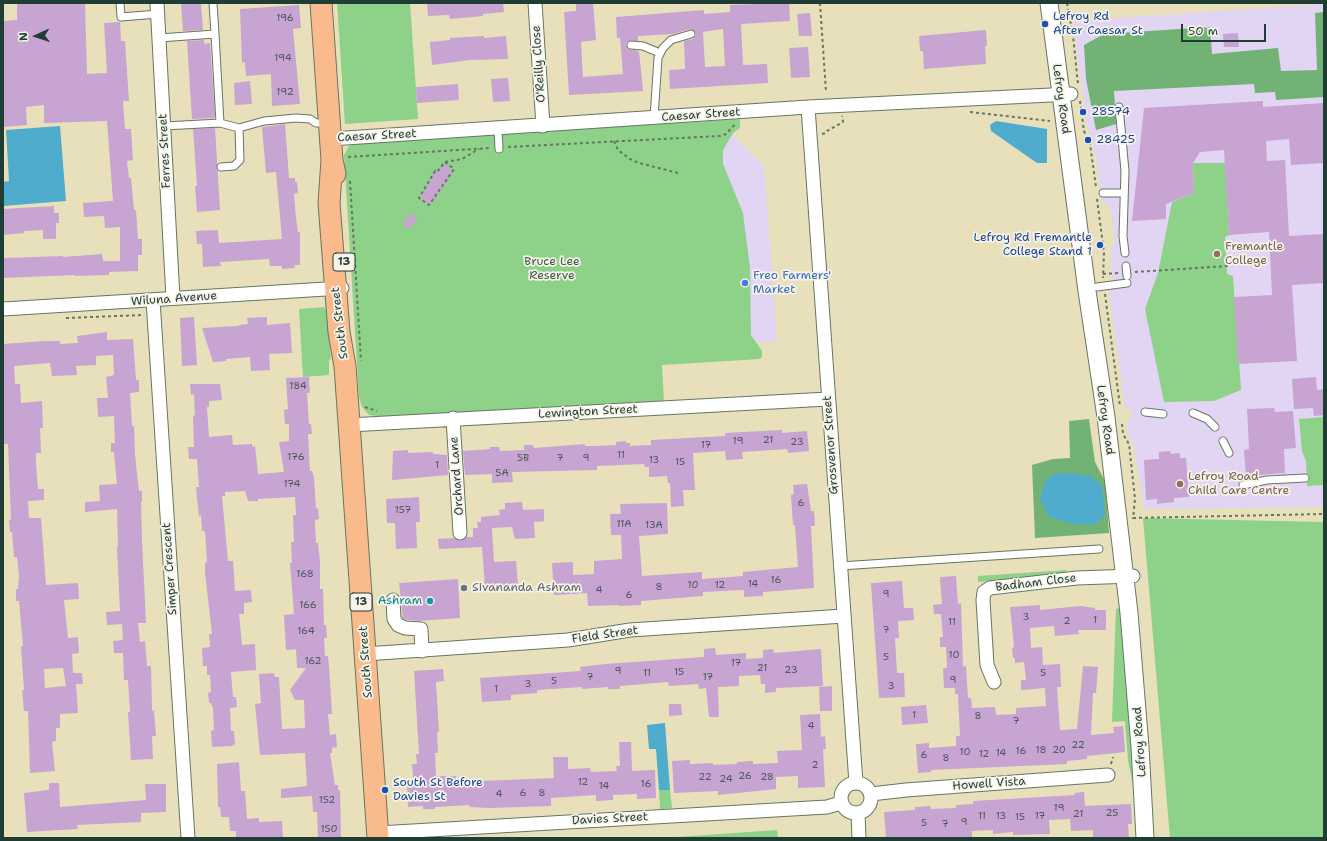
<!DOCTYPE html>
<html>
<head>
<meta charset="utf-8">
<style>
  body { margin:0 }
  #map { position:relative; width:1327px; height:841px; overflow:hidden; background:#e8e0ba; font-family:"Shantell Sans",sans-serif }
  canvas { display:block }
  .frame { position:absolute; inset:0; border:4px solid #1f3d34; pointer-events:none }
  .north { position:absolute; left:16px; top:16px; width:40px; height:40px; -webkit-text-stroke:3px #f7f3e8; paint-order:stroke; rotate:267deg; font-size:11px; font-weight:700; line-height:16px; text-align:center; color:#1f3d34 }
  .north::after { content:''; display:block; margin:auto; width:14px; height:18px; background:#1f3d34; clip-path:polygon(50% 0,100% 100%,50% 72%,0 100%) }
  .scale { position:absolute; left:1181px; top:24px; width:85px; height:18px; box-sizing:border-box; border:2px solid #1f3d34; border-top:0; padding-left:5px; font-size:12px; line-height:14px; white-space:nowrap; color:#1f3d34; -webkit-text-stroke:3px #f7f3e8; paint-order:stroke }
</style>
</head>
<body>
<div id="map">
<canvas width="1327" height="841"></canvas>
<div class="frame"></div>
<div class="north">N</div>
<div class="scale">50 m</div>
</div>
<script>
const ctx = document.querySelector('canvas').getContext('2d');
ctx.lineJoin = 'round';
function fill(path, color) {
  ctx.fillStyle = color;
  ctx.fill(path, 'evenodd');
}
function poly(rows) {
  const path = new Path2D();
  for (const r of rows) {
    if (r.length === 3) {
      path.moveTo(r[0] + r[2], r[1]);
      path.arc(r[0], r[1], r[2], 0, 2 * Math.PI);
      continue;
    }
    path.moveTo(r[0], r[1]);
    for (let i = 2; i < r.length; i += 2) path.lineTo(r[i], r[i + 1]);
  }
  return path;
}
function strokePath(path, color, width, dash) {
  ctx.strokeStyle = color;
  ctx.lineWidth = width;
  ctx.lineCap = dash ? 'butt' : 'round';
  ctx.setLineDash(dash || []);
  ctx.stroke(path);
}
function write(font, color, halo, rows, align = 'center') {
  ctx.font = font + ' "Shantell Sans",sans-serif';
  ctx.lineWidth = 3.5;
  ctx.setLineDash([]);
  ctx.textBaseline = 'middle';
  ctx.strokeStyle = halo;
  ctx.fillStyle = color;
  for (const [text, x, y, turn = 0] of rows) {
    ctx.save();
    ctx.translate(x, y);
    ctx.rotate((+turn || 0) * Math.PI / 180);
    ctx.textAlign = isNaN(turn) ? turn : align;
    if (halo) ctx.strokeText(text, 0, 0);
    ctx.fillText(text, 0, 0);
    ctx.restore();
  }
}
fill(poly([
  [1324,4,1324,507,1144,509,1133,441,1129,438,1127,421,1131,420,1130,408,1125,408,1109,290,1113,289,1110,249,1115,242,1112,217,1110,206,1102,203,1096,156,1087,126,1073,21],
  [722,124,764,166,777,342,729,343,706,223]
]), '#e2d4f3');
fill(poly([
  [337,3,410,3,418,119,345,124],
  [740,119,740,128,733,133,723,150,723,164,743,213,750,268,751,335,762,351,762,357,760,359,662,365,664,402,382,417,369,415,362,407,359,397,344,155,349,146,360,143],
  [1193,163,1225,163,1229,235,1225,237,1227,274,1233,276,1241,390,1214,401,1164,402,1145,309,1158,273,1172,202,1194,193],
  [324,307,328,313,331,358,329,361,329,375,303,377,299,309],
  [1324,417,1324,485,1307,486,1306,461,1302,451,1299,419],
  [1143,518,1324,522,1324,838,1170,838],
  [1066,570,1067,575,978,582,978,576],
  [1123,607,1136,799,1128,761,1125,721,1112,722,1116,609],
  [659,790,670,790,672,808,660,809],
  [777,830,778,838,677,838,677,837]
]), '#8ed189');
fill(poly([
  [1324,12,1324,97,1276,100,1275,92,1255,93,1254,84,1114,91,1116,124,1096,130,1086,79,1084,45,1104,34,1210,27,1212,54,1278,48,1281,71,1317,70,1315,13],
  [1089,419,1095,462,1105,481,1109,533,1035,538,1032,465,1053,459,1070,458,1069,421]
]), '#72b375');
fill(poly([
  [996,121,1047,129,1047,163,1037,163,991,131,990,125],
  [60,126,66,201,3,206,3,182,9,181,6,130],
  [1071,473,1091,476,1102,486,1105,515,1094,525,1074,524,1049,517,1040,500,1045,482,1053,474],
  [665,723,670,790,659,790,656,749,649,749,647,725]
]), '#4faccd');
fill(poly([
  [17,3,85,3,87,74,107,73,104,23,120,22,121,41,125,41,129,101,123,101,125,129,131,129,133,160,127,161,129,178,131,178,134,210,136,210,138,239,142,239,142,255,138,255,138,271,109,272,109,275,75,276,75,275,3,278,3,258,63,256,63,257,102,254,103,261,120,261,120,227,105,228,104,216,84,217,83,203,113,201,107,121,44,123,44,105,26,107,27,125,3,127,3,21,17,20],
  [181,3,201,3,203,30,183,31],
  [427,3,503,3,504,12,483,14,483,16,450,19,449,15,428,16],
  [576,3,593,3,596,40,581,42,583,77,623,74,620,38,617,38,616,17,704,10,704,14,730,12,730,5,789,3,790,21,741,24,743,65,767,64,768,83,670,89,669,70,685,69,684,41,693,39,696,35,695,31,690,29,673,34,638,36,638,41,627,42,626,45,628,49,639,51,643,91,569,95,564,12,576,11],
  [723,29,725,66,705,67,703,32],
  [299,5,301,28,293,29,300,104,272,106,271,74,246,76,245,62,242,63,240,9],
  [810,13,812,36,799,36,797,14],
  [986,30,987,46,985,46,986,64,924,69,923,51,920,51,919,36],
  [1238,33,1239,47,1224,47,1223,34],
  [484,36,484,38,506,36,508,59,470,60,432,65,430,42,450,40,450,38],
  [204,40,204,44,210,43,215,115,214,118,192,119,187,41],
  [808,47,810,77,791,78,789,48],
  [508,78,510,101,493,102,491,79],
  [250,81,252,104,235,105,234,83],
  [458,84,459,100,417,103,416,87],
  [1263,101,1263,107,1324,103,1324,163,1291,165,1289,139,1266,141,1267,161,1285,160,1289,236,1324,234,1324,283,1292,285,1297,361,1238,364,1234,297,1272,295,1269,232,1229,235,1224,150,1200,152,1193,163,1194,193,1166,204,1166,219,1132,221,1144,108],
  [285,124,289,178,295,178,295,182,297,182,298,193,294,194,296,218,298,232,300,232,300,265,294,265,295,268,282,269,282,266,270,266,269,259,220,262,221,266,203,267,202,244,197,244,196,231,218,230,219,243,282,239,276,172,266,173,262,127],
  [215,128,220,210,197,212,195,186,197,186,193,129],
  [443,163,454,171,431,205,420,198,436,170,438,172],
  [54,206,54,213,59,213,59,223,56,223,56,239,43,239,43,230,24,231,24,233,3,235,3,209],
  [411,213,418,218,409,229,402,224],
  [194,317,197,365,182,366,180,318],
  [267,317,267,325,290,323,292,353,269,354,270,370,251,371,250,357,226,359,226,361,213,362,202,328,239,326,239,325,248,324,247,318],
  [107,332,107,340,133,339,136,380,139,380,139,392,130,393,132,426,134,426,135,455,139,491,142,491,142,502,141,502,142,541,146,623,138,623,140,642,145,641,147,666,151,666,152,711,154,710,156,736,152,736,153,759,131,760,128,712,130,712,128,680,124,680,123,653,114,653,113,641,123,640,122,624,107,625,106,612,120,611,117,547,118,547,117,509,85,512,85,502,100,501,99,485,117,484,114,452,111,452,111,443,115,443,114,416,98,417,97,398,108,398,106,377,114,375,113,355,96,356,96,365,76,366,77,375,52,376,50,363,14,366,15,384,20,384,21,403,42,401,43,428,40,428,41,453,36,453,36,464,38,489,44,489,44,500,28,501,29,518,41,518,46,585,78,583,79,599,64,600,68,638,78,637,79,653,72,654,73,673,82,673,83,684,76,684,78,713,60,714,60,728,56,728,56,741,52,742,55,771,30,773,28,711,24,711,22,690,24,690,21,646,23,646,19,601,16,601,16,589,18,589,19,576,17,557,14,557,12,532,10,532,9,520,11,520,8,444,4,444,3,431,3,344,45,341,60,341,60,344,78,343,77,336],
  [63,668,66,686,45,688,44,669],
  [309,377,310,393,307,393,309,424,311,424,312,434,308,434,310,471,312,471,314,477,316,509,318,508,319,519,315,520,315,525,316,543,318,543,320,561,320,589,323,589,324,625,326,625,327,638,324,638,325,656,328,656,329,666,332,714,328,714,330,735,336,734,337,747,332,748,332,753,330,753,335,785,338,785,338,790,340,790,341,838,318,838,317,812,313,812,312,796,281,798,281,789,307,786,305,753,260,755,255,704,261,703,259,674,274,673,275,677,279,677,282,729,305,728,304,700,295,700,290,690,306,668,297,668,296,649,286,650,284,615,294,614,290,563,292,563,291,542,294,542,293,515,296,515,295,497,258,499,258,501,248,501,245,491,225,492,225,496,222,496,228,561,233,561,235,591,251,590,252,602,244,603,244,614,239,614,242,645,255,644,256,670,231,672,233,697,236,697,237,707,230,708,231,731,234,731,235,744,232,746,212,747,211,731,214,730,213,708,211,703,209,703,208,693,211,692,210,675,207,675,207,666,203,666,202,648,210,647,209,634,212,634,205,573,205,563,207,562,205,531,202,531,201,515,199,516,197,499,196,487,199,487,197,459,189,459,188,447,194,447,193,416,195,415,194,394,191,395,190,384,220,384,222,400,209,401,209,407,207,407,209,437,232,435,233,445,252,444,252,447,255,446,258,474,284,472,279,442,289,441,289,424,285,424,284,410,288,409,286,378],
  [1316,377,1317,390,1324,389,1324,415,1314,416,1313,408,1294,409,1292,379],
  [1274,408,1275,412,1293,411,1296,448,1284,449,1285,473,1246,476,1244,450,1249,449,1247,409],
  [782,430,782,433,807,431,809,451,788,453,787,449,742,452,743,459,726,460,725,451,693,453,695,490,683,490,684,506,671,507,670,483,668,483,667,476,649,477,649,467,645,467,644,464,597,466,597,470,512,472,513,482,492,483,492,474,465,475,463,451,490,449,490,447,499,447,500,451,524,450,524,445,533,445,534,448,585,444,585,446,596,446,616,445,616,442,626,441,626,443,630,443,630,446,651,445,651,440,725,436,725,433],
  [408,450,408,453,433,452,433,454,447,455,448,475,392,480,393,451],
  [1170,451,1171,454,1180,453,1180,458,1186,458,1189,497,1174,498,1174,502,1157,504,1157,499,1146,500,1144,460,1159,459,1159,452],
  [807,484,811,511,814,511,815,526,811,526,814,588,763,592,763,596,744,597,744,590,703,592,703,596,641,601,641,605,619,606,619,605,588,606,587,593,554,595,552,563,573,562,573,575,594,574,594,561,622,559,621,535,611,535,610,514,621,514,620,504,667,503,668,534,639,536,642,576,702,572,702,579,743,576,743,572,798,567,795,525,793,525,791,495,794,494,793,485],
  [419,497,420,522,416,522,417,548,396,549,395,523,387,523,386,499],
  [522,502,523,510,544,509,544,521,534,522,535,538,515,539,512,527,492,528,494,562,516,561,518,585,485,587,482,547,439,549,438,539,454,538,460,541,466,537,473,537,473,528,478,528,477,522,481,522,481,517,500,515,499,510,505,509,505,503],
  [956,576,958,604,961,603,963,667,966,666,968,698,971,698,972,708,995,707,996,715,1016,714,1016,708,1046,706,1045,688,1021,690,1021,680,1026,680,1024,662,1015,663,1015,658,1013,658,1012,648,1014,647,1010,607,1040,605,1040,610,1080,606,1095,608,1095,610,1106,610,1106,630,1078,630,1079,634,1055,636,1054,626,1030,628,1031,648,1042,647,1043,665,1060,664,1061,687,1057,687,1060,730,1077,729,1083,666,1098,667,1096,693,1093,693,1091,735,1114,733,1113,727,1123,726,1125,752,1087,756,1087,759,1067,761,1067,764,931,770,931,772,918,773,916,744,929,743,929,748,956,746,956,736,960,736,958,694,955,694,955,688,944,688,943,668,947,668,946,647,940,647,940,637,943,637,941,614,934,614,933,605,942,604,940,577],
  [458,579,460,618,418,621,403,619,399,583],
  [902,581,904,608,913,608,914,620,898,621,899,638,895,638,897,673,904,673,905,697,879,698,871,583],
  [715,648,716,655,746,653,746,659,763,658,763,650,773,649,774,653,821,649,823,686,776,688,776,692,765,693,765,684,761,684,760,675,739,676,739,686,718,687,719,717,709,717,706,688,699,689,698,684,669,686,668,682,620,686,620,689,608,689,608,687,582,689,582,687,537,690,537,693,511,695,511,700,482,702,480,678,581,671,580,667,606,664,704,657,704,649],
  [443,669,444,681,436,682,439,732,437,732,438,753,435,753,436,776,456,776,456,782,554,778,553,757,568,757,568,769,590,768,591,772,617,771,616,766,620,766,619,742,631,742,632,771,655,770,656,798,637,799,637,794,613,795,613,800,596,801,596,795,551,798,551,806,490,808,470,807,469,805,435,807,435,809,423,809,423,806,408,807,407,785,414,785,412,764,417,764,416,754,419,754,414,671],
  [832,686,832,711,820,711,819,687],
  [669,704,681,704,682,715,669,716],
  [926,705,928,723,902,725,901,707],
  [820,714,821,737,825,736,826,749,823,749,825,787,798,788,798,776,776,777,776,789,718,795,718,791,674,793,672,761,690,760,690,764,713,763,713,765,737,764,737,762,753,761,753,764,778,763,777,751,802,750,800,715],
  [239,762,241,791,245,791,247,819,259,818,259,822,282,821,283,838,236,838,236,831,230,831,229,817,221,817,220,807,218,807,217,764],
  [49,783,59,783,60,807,146,800,145,784,166,784,166,812,141,813,141,822,77,825,78,829,27,832,24,793,49,790],
  [1084,792,1085,806,1131,804,1132,824,1128,824,1129,838,1093,838,1093,830,1071,831,1070,819,1049,820,1050,834,1013,835,1013,832,993,834,993,830,972,831,972,838,886,838,884,812,915,810,915,807,930,806,931,809,956,808,956,805,973,804,973,801,1075,795,1074,793]
]), '#c7a4d1');
const service = poly([
  [120,3,121,17,158,14],
  [213,3,215,34],
  [159,38,215,34,220,123,164,126],
  [631,45,643,46,660,53],
  [1119,107,1125,171,1123,236,1125,253],
  [654,118,658,58,663,48,671,40,691,34],
  [220,123,239,128,240,160,234,166,221,167],
  [239,128,264,121,296,118,310,119,316,123,328,123],
  [498,129,499,149],
  [1103,193,1124,193],
  [1126,266,1127,276],
  [1097,287,1127,283],
  [1145,412,1163,414],
  [1193,413,1207,419,1215,427],
  [1223,441,1229,453],
  [1243,485,1267,480,1305,478],
  [840,566,1099,549]
]);
const minor = poly([
  [157,3,173,298],
  [535,3,543,126],
  [808,107,856,783],
  [331,139,808,107,1071,94],
  [153,300,188,838],
  [3,309,342,288],
  [453,418,460,533],
  [349,425,828,399],
  [393,600,394,619,398,625,405,628,421,629,422,651],
  [365,654,568,640,630,630,844,616],
  [994,682,987,665,983,600,984,592,990,588,1077,578,1133,576],
  [856,798,15],
  [871,794,906,790,1108,775],
  [858,813,859,838],
  [378,833,827,807,841,803]
]);
const tertiary = poly([
  [1049,3,1087,291,1106,417,1129,613,1140,747,1145,838]
]);
const primary = poly([
  [321,3,332,160,335,174],
  [332,160,329,203,339,332,345,366,378,838]
]);
strokePath(service, '#657663', 9);
strokePath(minor, '#657663', 15);
strokePath(tertiary, '#657663', 19);
strokePath(primary, '#657663', 23);
strokePath(poly([
  [820,3,826,92],
  [1067,3,1073,35,1078,85],
  [1080,101,1084,131,1090,144,1096,187],
  [970,112,1050,121],
  [822,134,826,133,827,131,843,122,842,116],
  [614,141,618,150,630,159,639,163,678,173],
  [508,147,720,136,726,134,736,123],
  [348,157,490,148],
  [445,162,454,169,429,205,419,198,435,171,437,172,444,163,445,162,462,159,479,149],
  [350,181,361,361],
  [1097,199,1104,253,1103,278],
  [1135,272,1228,266],
  [1103,274,1118,273],
  [1105,294,1120,406],
  [66,318,142,315],
  [365,407,377,411],
  [1122,424,1123,434,1129,444,1135,499,1133,519],
  [1133,518,1324,514],
  [1111,764,1113,757]
]), '#657663', 2, [3, 3]);
strokePath(service, '#fff', 7);
strokePath(minor, '#fff', 13);
strokePath(tertiary, '#fff', 17);
strokePath(primary, '#fabb8c', 21);
for (const [x, y, r, color] of [
  [1045,24,4,"#1a4fb4"],
  [1083,112,4,"#1a4fb4"],
  [1088,140,4,"#1a4fb4"],
  [1100,245,4,"#1a4fb4"],
  [1217,254,4,"#8d6e63"],
  [745,283,4,"#3f7fe0"],
  [1180,484,4,"#8d6e63"],
  [464,588,4,"#6b7280"],
  [430,601,4,"#0f9aa8"],
  [385,790,4,"#1a4fb4"]
]) {
  const dot = new Path2D();
  dot.arc(x, y, r, 0, 2 * Math.PI);
  ctx.fillStyle = color;
  ctx.fill(dot);
  strokePath(dot, '#f7f3e8', 1.5);
}
write('10px', '#49575b', null, [
  ["196",285,18],
  ["194",283,58],
  ["192",285,92],
  ["184",298,386],
  ["21",768,440],
  ["19",738,441],
  ["23",797,442],
  ["17",706,445],
  ["11",621,455],
  ["176",296,457],
  ["5B",523,458],
  ["7",560,458],
  ["9",586,458],
  ["13",654,460],
  ["15",680,462],
  ["1",437,465],
  ["5A",502,473],
  ["174",292,484],
  ["6",801,503],
  ["157",403,510],
  ["11A",624,524],
  ["13A",654,525],
  ["168",305,574],
  ["16",776,580],
  ["14",753,584],
  ["10",693,585],
  ["12",720,585],
  ["8",659,587],
  ["4",599,590],
  ["9",886,594],
  ["6",629,595],
  ["166",308,605],
  ["3",1026,617],
  ["1",1095,620],
  ["2",1067,621],
  ["11",952,622],
  ["7",886,630],
  ["164",306,631],
  ["10",954,655],
  ["5",886,657],
  ["162",313,661],
  ["17",736,663],
  ["21",762,668],
  ["23",791,670],
  ["9",618,671],
  ["15",679,672],
  ["11",647,673],
  ["5",1043,673],
  ["7",590,677],
  ["17",708,677],
  ["9",953,680],
  ["5",554,681],
  ["3",528,684],
  ["3",891,686],
  ["1",496,689],
  ["1",914,715],
  ["8",978,716],
  ["7",1016,721],
  ["4",811,726],
  ["22",1078,745],
  ["18",1041,750],
  ["20",1059,750],
  ["16",1021,751],
  ["10",965,752],
  ["14",1001,753],
  ["12",984,754],
  ["6",924,755],
  ["8",946,758],
  ["2",815,765],
  ["26",745,776],
  ["22",705,777],
  ["28",767,777],
  ["24",726,779],
  ["12",583,782],
  ["16",646,784],
  ["14",604,786],
  ["6",523,793],
  ["8",542,793],
  ["4",499,794],
  ["152",327,800],
  ["19",1059,808],
  ["25",1112,813],
  ["21",1078,814],
  ["11",982,816],
  ["13",1001,816],
  ["17",1040,816],
  ["15",1020,817],
  ["9",964,822],
  ["5",924,823],
  ["7",945,824],
  ["150",329,829]
]);
for (const [x, y, w] of [
  [344,262,22],
  [361,602,22]
]) {
  const box = new Path2D();
  box.roundRect(x - w / 2, y - 9, w, 18, 3);
  ctx.fillStyle = '#f7f3e8';
  ctx.fill(box);
  strokePath(box, '#1f3d34', 1);
}
write('bold 11px', '#1f3d34', null, [
  ["13",344,262],
  ["13",361,602]
]);
write('12px', '#164399', '#f7f3e8', [
  ["Lefroy Rd",1053,17],
  ["After Caesar St",1053,31],
  ["28574",1091,112],
  ["28425",1096,140],
  ["Lefroy Rd Fremantle",1092,238,"right"],
  ["College Stand 1",1092,252,"right"],
  ["South St Before",393,783],
  ["Davies St",393,797]
], 'left');
write('12px', '#1f3d34', '#f7f3e8', [
  ["O'Reilly Close",539,64,-94],
  ["Lefroy Road",1061,99,82],
  ["Caesar Street",701,115,-4],
  ["Caesar Street",377,136,-3],
  ["Ferres Street",165,151,-93],
  ["Wiluna Avenue",174,299,-4],
  ["South Street",340,323,-97],
  ["Lewington Street",588,412,-3],
  ["Lefroy Road",1105,420,82],
  ["Grosvenor Street",831,445,-94],
  ["Orchard Lane",457,476,-94],
  ["Simper Crescent",170,569,-94],
  ["Badham Close",1036,583,-7],
  ["Field Street",605,635,-8],
  ["South Street",366,662,-94],
  ["Lefroy Road",1140,742,-94],
  ["Howell Vista",989,784,-4],
  ["Davies Street",610,819,-3]
]);
write('12px', '#785e54', '#f7f3e8', [
  ["Fremantle",1225,247],
  ["College",1225,261],
  ["Lefroy Road",1188,477],
  ["Child Care Centre",1188,491]
], 'left');
write('12px', '#355b45', '#f7f3e8', [
  ["Bruce Lee",552,262],
  ["Reserve",552,276]
]);
write('12px', '#366cbe', '#f7f3e8', [
  ["Freo Farmers'",753,276],
  ["Market",753,290]
], 'left');
write('12px', '#5b616d', '#f7f3e8', [
  ["Sivananda Ashram",472,588]
], 'left');
write('12px', '#0d838f', '#f7f3e8', [
  ["Ashram",422,601]
], 'right');
</script>
</body>
</html>
